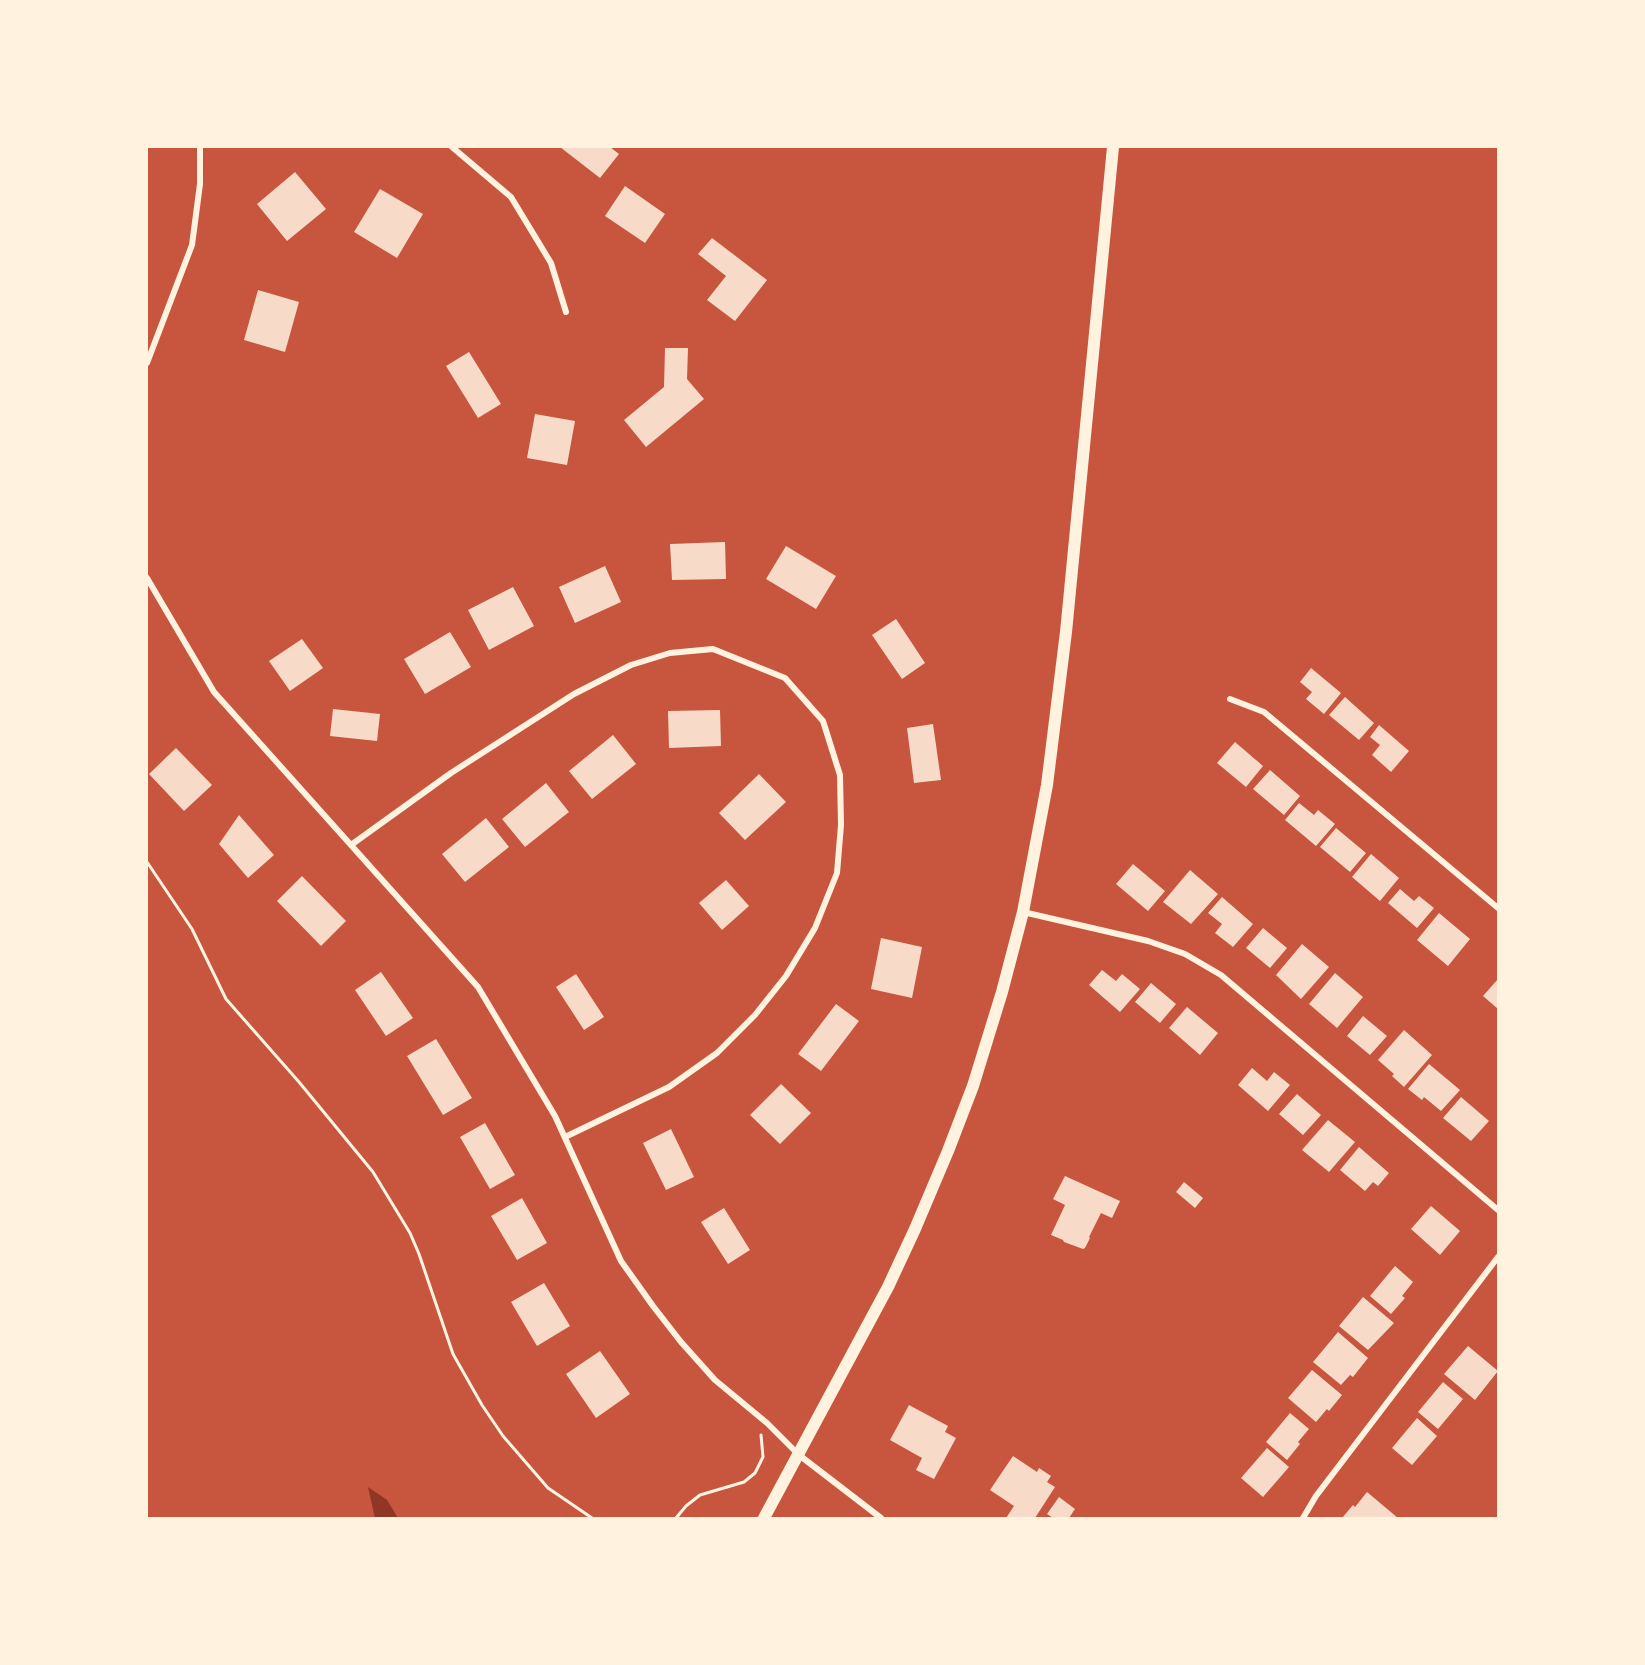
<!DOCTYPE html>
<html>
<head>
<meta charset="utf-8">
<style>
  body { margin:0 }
  #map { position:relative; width:1645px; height:1665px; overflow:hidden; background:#c8553d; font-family:"PT Sans",sans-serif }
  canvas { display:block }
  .frame { position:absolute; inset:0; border:148px solid #fff3e0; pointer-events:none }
</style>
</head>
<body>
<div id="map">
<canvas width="1645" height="1665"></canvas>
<div class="frame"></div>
</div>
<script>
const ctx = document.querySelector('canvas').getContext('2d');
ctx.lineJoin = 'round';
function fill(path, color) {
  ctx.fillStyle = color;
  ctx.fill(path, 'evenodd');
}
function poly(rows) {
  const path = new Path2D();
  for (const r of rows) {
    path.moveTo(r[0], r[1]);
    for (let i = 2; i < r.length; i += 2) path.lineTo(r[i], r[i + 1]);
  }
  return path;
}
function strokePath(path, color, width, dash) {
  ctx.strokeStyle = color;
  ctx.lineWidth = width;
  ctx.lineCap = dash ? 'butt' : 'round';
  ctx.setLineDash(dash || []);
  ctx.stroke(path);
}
fill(poly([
  [368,1487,387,1500,398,1518,375,1518]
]), '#8f3625');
fill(poly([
  [560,147,610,147,619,154,600,178],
  [295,172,326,209,287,241,257,204],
  [625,186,665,214,645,243,605,216],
  [380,189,423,214,397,258,354,232],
  [712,238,767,280,735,321,707,300,726,276,698,254],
  [258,290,299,302,285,352,244,340],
  [665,348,688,348,687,379,704,399,646,447,624,420,664,387],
  [469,352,501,404,478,418,446,366],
  [535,414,575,421,567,465,527,458],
  [725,542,726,579,672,580,670,544],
  [786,546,836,576,816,609,766,579],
  [605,566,621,602,575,623,559,587],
  [513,587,534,626,489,650,468,610],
  [896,619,925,663,902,679,872,635],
  [450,632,471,667,425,694,404,659],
  [302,639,323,668,290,691,269,661],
  [1311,668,1341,693,1324,714,1306,699,1312,692,1300,682],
  [1345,697,1374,723,1359,740,1329,715],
  [333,709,380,714,377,741,330,736],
  [720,710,721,746,669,748,668,711],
  [933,724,941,780,914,783,907,728],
  [1379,725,1409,751,1391,772,1372,755,1380,745,1370,737],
  [613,735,636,764,592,799,569,771],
  [1235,742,1263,766,1246,787,1217,763],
  [176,748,212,785,184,811,149,774],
  [1270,770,1300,796,1284,815,1253,789],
  [759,774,786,802,745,840,719,813],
  [546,783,569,812,525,847,502,819],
  [1299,803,1314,815,1318,810,1335,824,1316,846,1285,820],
  [239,815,274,855,248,878,219,844],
  [486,818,509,847,465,882,442,854],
  [1336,828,1366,853,1350,872,1320,847],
  [1371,854,1399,878,1380,901,1352,877],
  [1133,864,1165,891,1148,911,1116,884],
  [1190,870,1218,894,1191,924,1163,902],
  [302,876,346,921,321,946,277,901],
  [726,880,749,906,722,930,699,903],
  [1400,889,1414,901,1419,896,1434,908,1417,928,1388,903],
  [1222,897,1253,924,1233,947,1215,933,1222,924,1208,913],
  [1439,913,1470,939,1448,966,1417,940],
  [1263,928,1287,948,1270,968,1246,948],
  [881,938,922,947,912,998,871,989],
  [1302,944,1329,967,1301,999,1276,975],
  [1102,970,1116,981,1122,974,1140,989,1120,1012,1089,985],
  [381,972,413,1018,386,1036,355,990],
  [1335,973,1363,997,1337,1028,1309,1004],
  [576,974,604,1017,584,1030,556,987],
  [1498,979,1498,1009,1483,996],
  [1151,983,1176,1004,1160,1023,1135,1002],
  [836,1004,859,1021,821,1071,798,1054],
  [1187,1007,1218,1033,1200,1055,1169,1028],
  [1363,1016,1387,1036,1370,1055,1347,1036],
  [1404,1030,1432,1055,1404,1087,1392,1076,1394,1074,1378,1060],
  [436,1039,472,1098,443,1115,407,1056],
  [1429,1064,1460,1090,1441,1111,1424,1097,1422,1100,1408,1089],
  [1252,1068,1267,1081,1274,1072,1290,1085,1268,1111,1238,1085],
  [781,1084,811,1113,780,1144,750,1115],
  [1297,1094,1321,1115,1303,1135,1279,1114],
  [1461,1097,1489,1121,1471,1141,1443,1118],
  [1328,1120,1355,1142,1329,1172,1302,1150],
  [485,1123,515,1175,490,1189,460,1137],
  [671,1129,694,1177,666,1190,643,1143],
  [1359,1147,1389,1173,1378,1186,1373,1182,1365,1191,1340,1170],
  [1065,1176,1120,1201,1112,1218,1101,1213,1089,1237,1090,1238,1085,1248,1083,1249,1064,1242,1063,1240,1051,1235,1065,1205,1053,1199],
  [1184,1182,1203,1198,1195,1208,1176,1192],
  [522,1198,547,1243,517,1260,491,1216],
  [1431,1206,1460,1231,1440,1255,1411,1229],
  [724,1208,750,1250,728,1264,701,1222],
  [1395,1266,1413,1282,1402,1296,1405,1298,1391,1314,1370,1296],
  [544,1283,570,1326,537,1346,511,1302],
  [1363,1297,1394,1323,1368,1350,1339,1326],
  [1338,1332,1368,1358,1353,1377,1350,1375,1341,1385,1313,1362],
  [1468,1346,1498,1371,1475,1400,1444,1374],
  [600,1351,630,1394,596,1418,566,1374],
  [1312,1370,1342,1395,1329,1411,1327,1409,1316,1422,1288,1398],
  [1443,1382,1463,1399,1438,1429,1418,1412],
  [909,1405,948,1426,945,1432,956,1438,934,1479,916,1470,922,1458,890,1440],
  [1290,1413,1309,1429,1298,1442,1300,1444,1287,1460,1266,1442],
  [1417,1418,1437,1436,1412,1465,1392,1448],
  [1267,1448,1289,1467,1263,1497,1241,1478],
  [1013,1456,1037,1472,1039,1468,1051,1476,1047,1482,1055,1487,1035,1518,1006,1518,1014,1506,990,1490],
  [1367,1492,1398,1518,1342,1518,1353,1505,1355,1507],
  [1059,1497,1075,1509,1069,1518,1053,1518,1047,1514]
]), '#f7dbc8');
strokePath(poly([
  [147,862,192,929,226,999,299,1082,373,1172,410,1233,419,1254,453,1354,482,1405,503,1436,548,1488,592,1518],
  [676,1518,686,1506,700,1495,744,1482,755,1473,763,1457,761,1435]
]), '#fff3e0', 3);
strokePath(poly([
  [452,147,511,197,551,263,566,312],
  [147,363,192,245,200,184,200,147],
  [147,578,214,692,478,987,555,1116,621,1261,653,1306,681,1342,715,1380,767,1423,799,1455,881,1518],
  [1230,699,1264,712,1498,908],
  [351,845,451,773,574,694,631,665,670,653,713,649,785,678,823,721,840,775,841,825,837,873,815,928,786,976,755,1015,717,1053,669,1087,565,1137],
  [1023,912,1148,941,1185,954,1221,975,1498,1210],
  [1303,1518,1316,1496,1498,1257]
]), '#fff3e0', 6);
strokePath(poly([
  [764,1518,888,1287,915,1229,948,1151,973,1086,1002,992,1023,912,1047,785,1066,632,1113,147]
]), '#fff3e0', 12);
</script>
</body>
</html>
